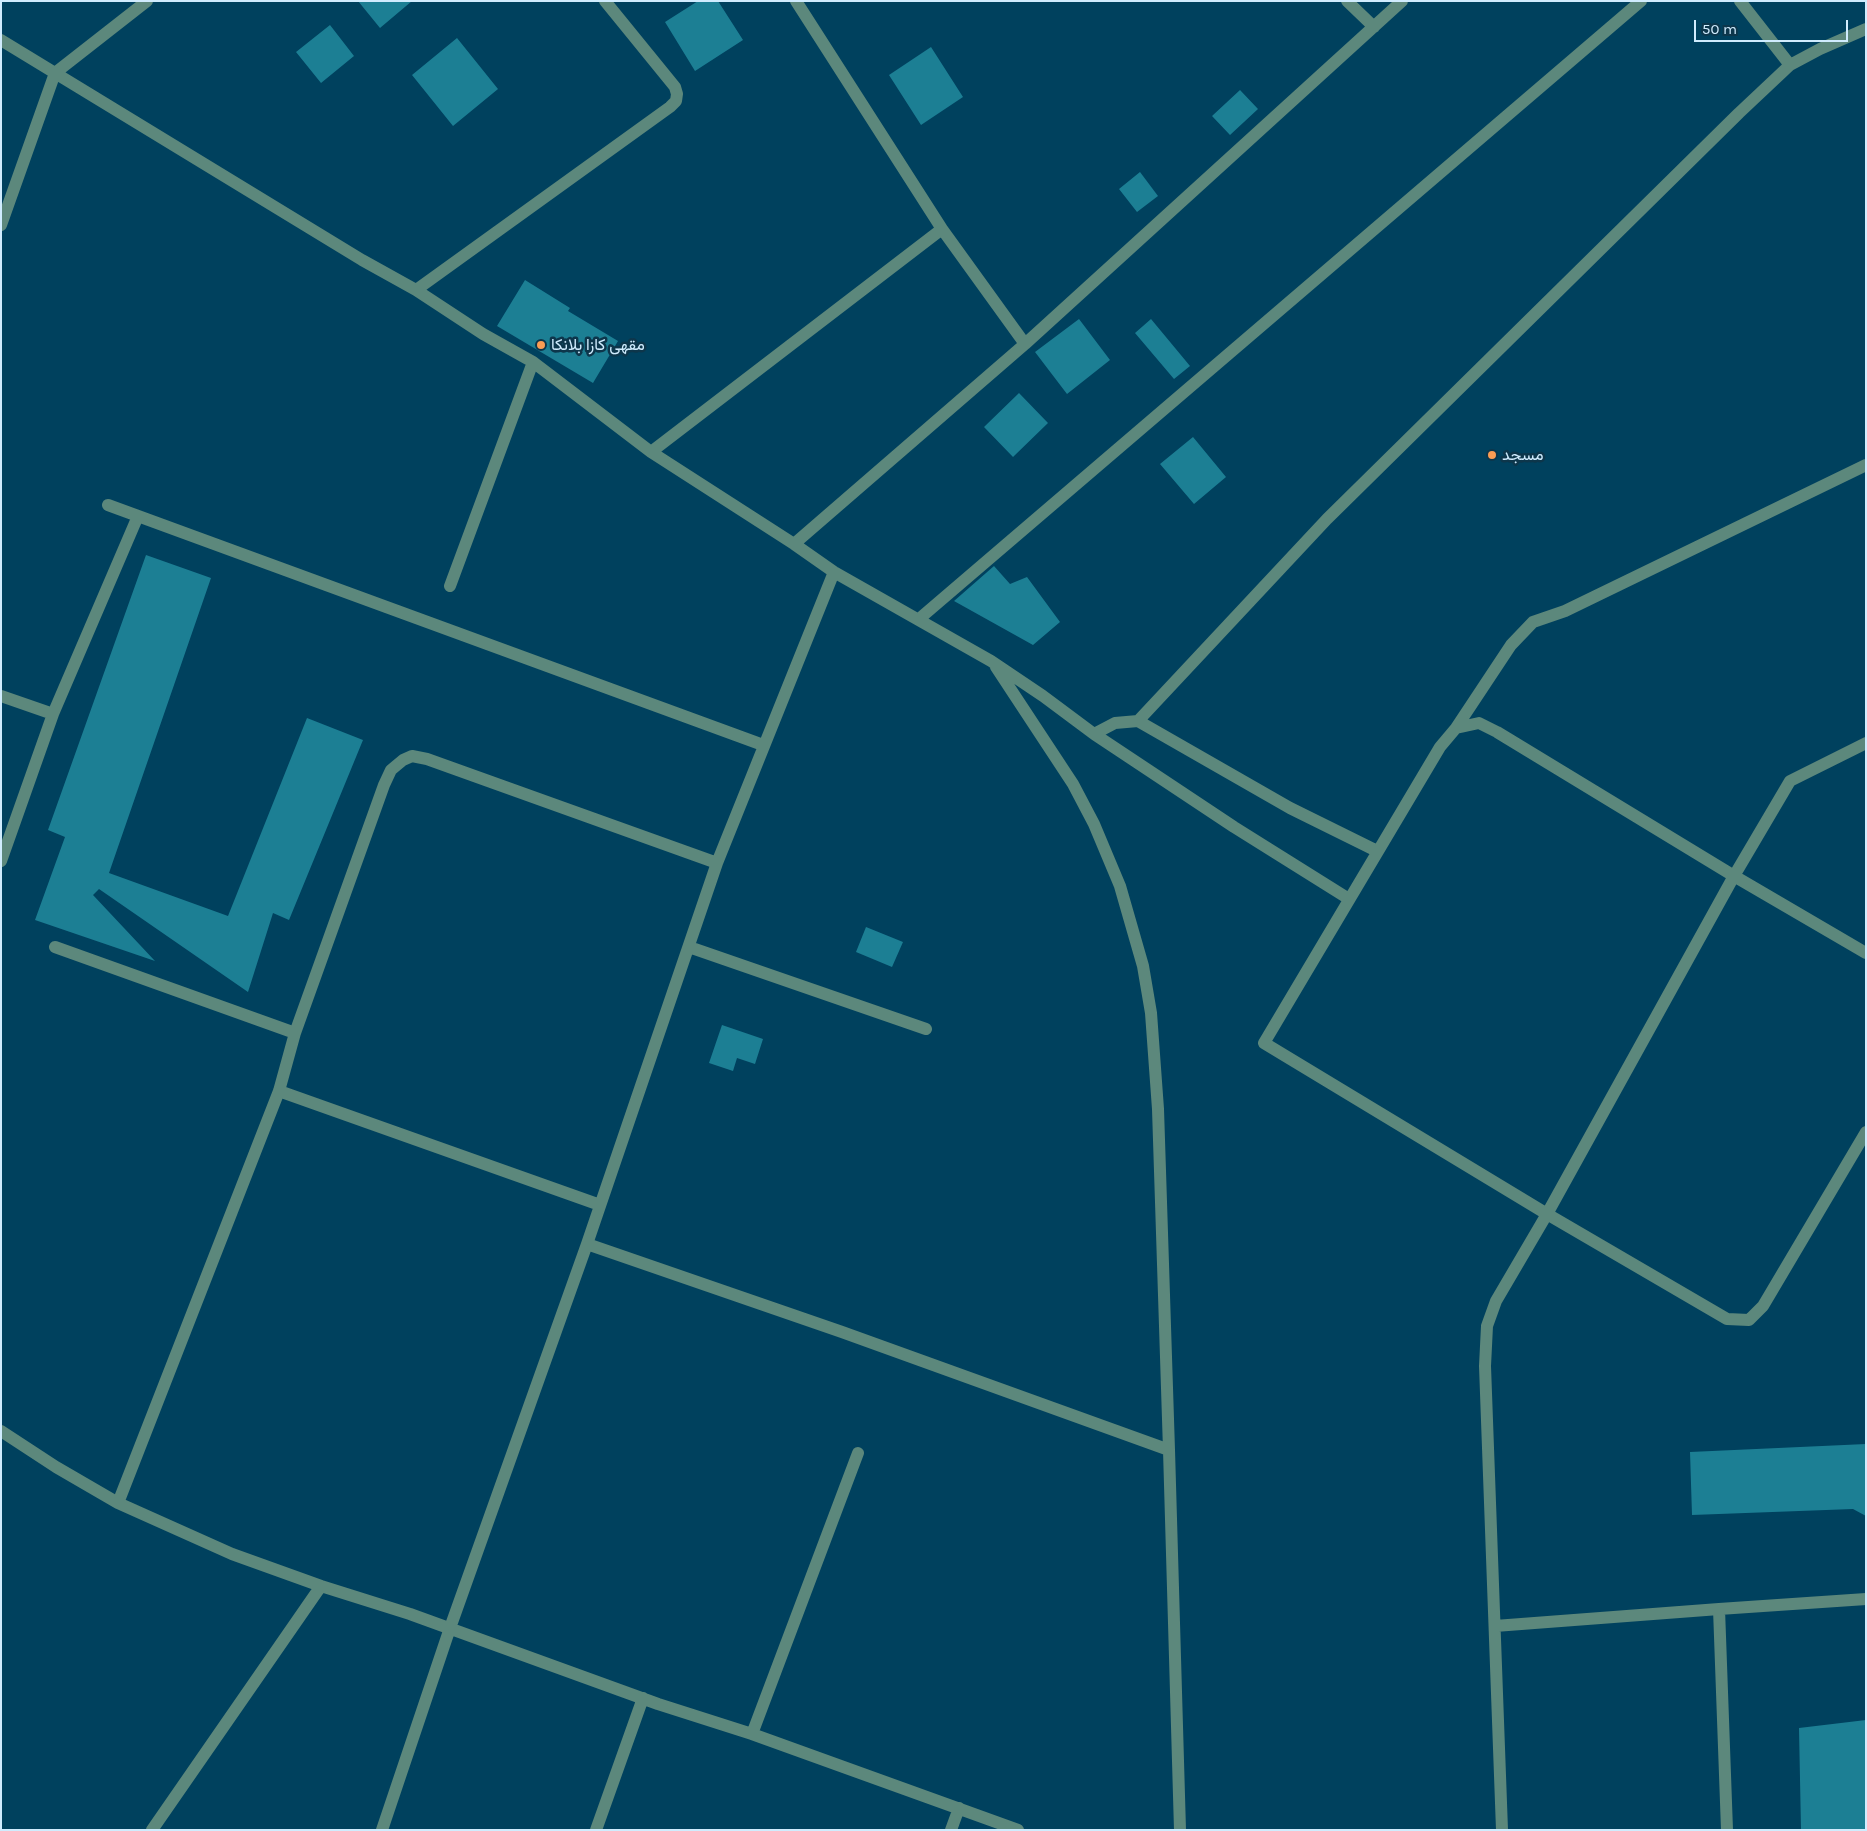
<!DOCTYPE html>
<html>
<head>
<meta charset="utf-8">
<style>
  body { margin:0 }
  #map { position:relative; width:1867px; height:1831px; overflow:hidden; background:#00415e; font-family:Karla,sans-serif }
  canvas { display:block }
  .frame { position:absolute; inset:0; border:2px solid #d0ecfe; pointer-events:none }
  .scale { position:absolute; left:1694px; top:20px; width:154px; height:22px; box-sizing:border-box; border:2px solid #d0ecfe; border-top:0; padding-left:6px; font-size:15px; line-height:18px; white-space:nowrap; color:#d0ecfe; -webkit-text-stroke:4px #0d364b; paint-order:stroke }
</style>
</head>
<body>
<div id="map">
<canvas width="1867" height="1831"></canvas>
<div class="frame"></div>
<div class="scale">50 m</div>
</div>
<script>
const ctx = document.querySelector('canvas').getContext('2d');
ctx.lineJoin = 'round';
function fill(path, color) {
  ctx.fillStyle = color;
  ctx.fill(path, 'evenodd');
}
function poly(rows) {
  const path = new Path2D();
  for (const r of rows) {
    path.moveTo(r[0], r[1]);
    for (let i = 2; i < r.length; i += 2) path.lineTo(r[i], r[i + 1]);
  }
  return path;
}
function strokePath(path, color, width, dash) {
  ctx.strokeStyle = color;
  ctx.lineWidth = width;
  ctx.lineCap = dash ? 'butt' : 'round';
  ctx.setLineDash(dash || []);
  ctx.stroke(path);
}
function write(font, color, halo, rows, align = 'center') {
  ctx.font = font + ' Karla,Vazirmatn,sans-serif';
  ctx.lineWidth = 5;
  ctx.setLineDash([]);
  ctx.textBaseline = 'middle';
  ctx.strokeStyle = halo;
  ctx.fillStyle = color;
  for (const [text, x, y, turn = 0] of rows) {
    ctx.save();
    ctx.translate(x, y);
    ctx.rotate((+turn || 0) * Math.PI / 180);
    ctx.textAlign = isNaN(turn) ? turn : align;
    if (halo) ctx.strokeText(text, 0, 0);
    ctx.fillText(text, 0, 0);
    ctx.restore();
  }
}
fill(poly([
  [358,1,412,1,380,28],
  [698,1,718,1,743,40,695,71,665,22],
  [330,25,354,56,321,83,296,52],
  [457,38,498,89,453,126,412,75],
  [931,47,963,97,921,125,889,75],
  [1240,90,1258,109,1230,135,1212,116],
  [1140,172,1158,196,1137,212,1119,189],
  [525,280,570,308,568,311,618,341,593,383,497,326],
  [1079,319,1110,360,1067,394,1035,352],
  [1151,319,1190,366,1174,379,1135,333],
  [1019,393,1048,423,1013,457,984,427],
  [1193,437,1226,477,1194,504,1160,464],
  [146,555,211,578,109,873,228,916,307,718,363,740,289,920,273,913,248,992,99,889,93,895,155,961,35,920,65,837,48,830],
  [994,566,1010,584,1027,577,1060,622,1033,645,954,601],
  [866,927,903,942,892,967,856,952],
  [722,1025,763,1039,755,1064,737,1058,733,1071,709,1063],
  [1866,1444,1866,1516,1853,1509,1692,1515,1690,1452],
  [1866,1720,1866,1830,1801,1830,1799,1728]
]), '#1c7f94');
strokePath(poly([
  [796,1,942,229,1025,344],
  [1347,1,1374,27],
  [1740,1,1790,65],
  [1,40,362,260,416,290,483,334,533,362,651,452,794,544,834,572,991,661,1043,696,1094,734,1115,723,1138,721,1290,808,1377,851],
  [1,225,55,73,147,1],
  [416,290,670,107,676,101,677,94,675,87,605,1],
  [651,452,942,229],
  [108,505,763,745],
  [794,544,1025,344,1402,1],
  [450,586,533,362],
  [919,619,1641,1],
  [996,667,1073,784,1094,824,1120,886,1143,966,1151,1013,1158,1109,1169,1450,1180,1830],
  [1,696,53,714],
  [1138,721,1327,519,1739,113,1790,65,1820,49,1866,29],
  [1456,728,1511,645,1533,622,1565,611,1866,465],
  [1094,734,1234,827,1349,899],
  [1866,743,1790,781,1734,876,1547,1214,1727,1319,1749,1320,1763,1306,1866,1132],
  [1,861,53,714,138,516],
  [55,947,295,1033],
  [689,947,926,1029],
  [279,1091,600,1205],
  [587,1244,842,1332,1169,1450],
  [1,1431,56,1467,118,1503,232,1554,321,1586,410,1614,658,1704,752,1734,1018,1830],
  [118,1503,279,1091,295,1033,384,785,391,770,403,760,412,756,427,759,717,863],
  [1495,1626,1719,1609],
  [752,1734,858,1453],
  [152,1830,321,1586],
  [382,1830,450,1628,587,1244,717,863,834,572],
  [596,1830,643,1698],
  [951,1830,959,1808],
  [1502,1830,1485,1366,1487,1326,1496,1301,1547,1214,1264,1043,1440,747,1456,728,1479,723,1497,732,1734,876,1866,953],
  [1727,1830,1719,1609,1866,1599]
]), '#5c887c', 12);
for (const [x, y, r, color] of [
  [541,345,5,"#fc9d54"],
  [1492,455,5,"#fc9d54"]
]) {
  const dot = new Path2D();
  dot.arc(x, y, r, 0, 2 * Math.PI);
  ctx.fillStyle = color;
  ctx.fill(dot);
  strokePath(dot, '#0d364b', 2);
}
write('16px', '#d0ecfe', '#0d364b', [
  ["مقهى كازا بلانكا",551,345],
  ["مسجد",1502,455]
], 'left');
</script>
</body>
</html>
